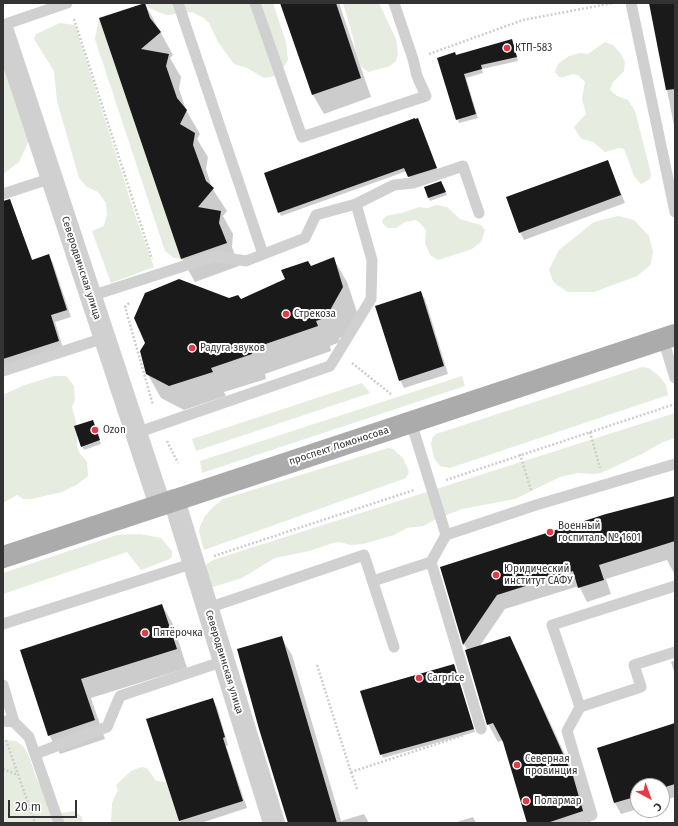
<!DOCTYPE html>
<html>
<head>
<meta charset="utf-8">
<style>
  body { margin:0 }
  #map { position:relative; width:678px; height:826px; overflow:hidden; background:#fff; font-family:"Fira Sans",sans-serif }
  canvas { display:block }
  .frame { position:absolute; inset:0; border:4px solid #333; pointer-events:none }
  .north { position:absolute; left:630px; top:778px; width:40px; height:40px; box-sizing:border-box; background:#fff; border:1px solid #adadad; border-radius:50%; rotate:139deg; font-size:11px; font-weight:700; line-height:16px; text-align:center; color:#333 }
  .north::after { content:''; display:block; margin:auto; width:14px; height:18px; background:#e63946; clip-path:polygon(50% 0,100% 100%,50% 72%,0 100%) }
  .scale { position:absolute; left:8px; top:800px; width:69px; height:18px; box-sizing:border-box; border:2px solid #333; border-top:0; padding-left:5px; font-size:12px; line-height:14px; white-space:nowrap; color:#333; -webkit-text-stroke:3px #fff; paint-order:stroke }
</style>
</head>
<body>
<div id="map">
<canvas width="678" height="826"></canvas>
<div class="frame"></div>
<div class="north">С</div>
<div class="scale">20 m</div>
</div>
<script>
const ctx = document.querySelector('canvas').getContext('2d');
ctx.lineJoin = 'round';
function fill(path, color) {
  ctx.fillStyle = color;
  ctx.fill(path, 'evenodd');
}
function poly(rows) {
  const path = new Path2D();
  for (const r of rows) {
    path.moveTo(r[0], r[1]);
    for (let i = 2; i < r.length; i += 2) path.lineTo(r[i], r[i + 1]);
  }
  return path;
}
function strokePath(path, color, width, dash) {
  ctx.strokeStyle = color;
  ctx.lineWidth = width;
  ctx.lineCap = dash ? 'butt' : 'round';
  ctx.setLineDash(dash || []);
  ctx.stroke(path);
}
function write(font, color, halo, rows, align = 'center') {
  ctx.font = font + ' "Fira Sans",sans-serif';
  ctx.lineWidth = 4;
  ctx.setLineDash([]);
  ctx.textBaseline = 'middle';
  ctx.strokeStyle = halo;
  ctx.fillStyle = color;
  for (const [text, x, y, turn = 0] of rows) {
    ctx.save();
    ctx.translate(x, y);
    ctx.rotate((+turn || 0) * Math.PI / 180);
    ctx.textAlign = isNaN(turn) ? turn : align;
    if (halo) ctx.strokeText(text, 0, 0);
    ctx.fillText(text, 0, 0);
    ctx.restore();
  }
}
fill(poly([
  [145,3,273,3,286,42,288,60,281,71,276,76,264,78,247,68,234,64,218,42,209,23,204,18,192,12,167,15,161,13,149,8],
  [343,3,379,3,396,39,398,54,396,61,390,66,368,72,361,66,356,52,353,37],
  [99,18,181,259,174,258,165,251,95,39],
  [60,23,75,25,135,215,154,267,111,283,92,231,104,226,107,215,106,203,98,192,87,187,79,178,57,101,54,71,34,39,36,34],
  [3,35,29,140,19,162,3,174],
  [605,42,613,45,621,54,625,62,624,71,613,82,610,90,617,96,628,100,635,111,651,174,650,179,641,184,634,176,624,149,619,148,605,152,593,142,582,139,579,136,574,127,586,114,582,99,585,82,578,75,573,74,564,77,559,77,555,72,558,64,569,56,580,53,588,54],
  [436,205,447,207,460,219,481,225,485,230,481,242,472,249,438,260,430,255,425,243,426,230,419,222,415,220,405,222,396,228,388,228,383,224,382,221,386,216,402,213,419,207,428,208],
  [618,216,634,220,649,236,653,252,651,264,647,268,637,276,594,292,568,292,557,285,553,281,549,270,559,250,594,222],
  [642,367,649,368,659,376,666,385,668,395,450,468,440,466,434,458,431,444,432,438,436,434],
  [54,376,66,376,74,386,75,400,72,407,77,426,77,446,79,452,87,462,88,476,76,485,62,492,31,499,23,499,17,495,3,503,3,395,22,386],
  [462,376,465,386,202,473,200,461],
  [362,383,370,393,196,451,192,439],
  [675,413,675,438,663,442,642,454,601,473,595,474,577,473,560,477,515,499,462,509,436,519,424,526,407,528,394,535,363,544,351,545,339,542,333,543,309,551,275,558,242,578,213,587,209,583,205,568,207,564,213,560],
  [388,448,393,449,403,458,409,472,406,478,204,550,199,532,200,526,205,516,213,507,223,499],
  [140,534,161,538,172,551,172,556,170,559,141,570,127,552,3,594,3,573,117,535],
  [3,740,16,741,24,747,30,759,36,777,55,808,62,813,75,811,82,817,83,823,9,823,3,821],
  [141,767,147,768,156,781,166,782,179,821,177,823,111,823,112,803,118,790,116,785,131,771]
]), '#e6ecdf');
fill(poly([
  [281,3,339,3,371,97,324,114,313,95],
  [650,3,675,3,675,131],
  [145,4,173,55,170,58,181,77,179,89,186,110,200,134,197,139,208,157,206,169,212,188,227,211,223,216,233,234,232,247,239,266,195,282,182,259,100,19],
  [512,40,518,61,482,69,483,73,466,78,478,118,459,123,438,58,456,56],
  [420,123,438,171,411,180,407,171,281,216,265,173],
  [608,161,625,203,524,240,520,232],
  [441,182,447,195,430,201,428,197],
  [16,217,33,261,49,255,53,263,71,317,55,322,63,348,3,368,3,222],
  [333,258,347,282,357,312,343,337,339,338,340,342,330,346,331,351,265,374,266,379,224,392,226,396,184,410,161,398,147,373,228,299,240,300],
  [420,292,425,299,448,374,404,388,400,380],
  [94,424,101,444,84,450,75,427],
  [675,497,675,575,667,560,606,579,611,594,587,602,579,586,505,609,479,647,509,637,519,655,583,794,591,823,528,823,503,740,498,742,488,724,468,651,464,644,441,568],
  [162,605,173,624,187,668,91,698,105,739,60,754,49,735,22,651],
  [281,637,292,655,341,821,364,814,369,823,294,823],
  [675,660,675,675,671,662],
  [454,665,475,732,383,758,361,692],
  [212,699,217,707,228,745,226,746,247,808,201,823,181,823,147,720],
  [675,724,675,797,662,801,662,786,638,786,638,809,621,814,615,803],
  [473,817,476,823,454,823]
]), '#0003');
fill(poly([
  [145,3,150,18,161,32,141,49,169,54,166,66,177,98,187,110,180,124,195,133,193,145,206,181,214,188,198,207,221,211,219,223,227,243,181,259,99,18],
  [280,3,336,3,361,78,312,95],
  [649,3,675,3,675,89,666,90],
  [512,39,517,57,481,65,482,69,464,74,476,114,456,120,437,58,455,52,456,55],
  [415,118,415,119,418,118,437,168,408,177,404,168,278,213,264,173],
  [608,160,621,195,519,233,506,197],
  [441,181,446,192,428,198,424,187],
  [10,199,32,260,49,254,67,310,51,315,59,341,3,359,3,201],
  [334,257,343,287,329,312,326,313,327,317,316,321,318,326,251,349,252,354,211,368,213,372,169,386,146,374,140,351,145,343,134,318,145,293,179,279,229,298,238,295,241,299,285,279,281,270,308,261,311,266],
  [421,291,444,366,399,381,375,306],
  [93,420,100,440,81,447,74,426],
  [675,496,675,541,599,565,604,580,578,588,573,571,497,595,463,645,440,567,606,514],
  [162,604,177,649,81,679,95,720,48,736,20,650],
  [282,636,305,714,337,823,288,823,259,729,237,649],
  [510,636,573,776,583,811,547,823,527,823,503,742,493,723,487,725,465,650],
  [454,664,474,729,380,755,360,691],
  [213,698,225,737,223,738,243,801,179,821,146,719],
  [675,723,675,784,662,788,662,786,638,786,638,796,614,803,597,748]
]), '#1a1a1a');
strokePath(poly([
  [74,19,152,259],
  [429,54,523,20,613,3],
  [129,303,125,307,153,405],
  [352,363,391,394],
  [590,432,600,468],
  [167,441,178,463],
  [520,454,531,490],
  [446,480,675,404],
  [214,556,414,490],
  [317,665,351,772,464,735],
  [6,740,35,823],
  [3,769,18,775],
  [351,772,357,789]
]), '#cdcdcd', 2.5, [2, 2]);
strokePath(poly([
  [178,3,263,254],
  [255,3,302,137,426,96,417,76,413,59,394,3],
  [631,3,675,212],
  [3,25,67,3],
  [3,194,52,178],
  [356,204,394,185,413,183,463,166,479,213],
  [91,296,215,256,246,261,305,238,316,215,356,204,372,260,371,299,330,366,136,433],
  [663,339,675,378],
  [3,371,104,338],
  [411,422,446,535,431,562,481,729],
  [446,535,536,505,675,464],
  [373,581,431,562],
  [675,586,552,625,580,707,641,687,634,665,675,652],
  [208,608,364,555,394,647],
  [3,624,194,563],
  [3,685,14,722],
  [3,721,14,722,29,737,59,823],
  [35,754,107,727,120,696,224,661],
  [569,823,592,815,567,731,580,707]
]), '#d0d0d0', 11);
strokePath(poly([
  [3,31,160,505],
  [174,500,274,823]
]), '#d0d0d0', 22);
strokePath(poly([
  [3,557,675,335]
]), '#ababab', 22);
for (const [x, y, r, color] of [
  [507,48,4,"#e63946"],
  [286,314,4,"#e63946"],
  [192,348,4,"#e63946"],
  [95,430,4,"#e63946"],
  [550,532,4,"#e63946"],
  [496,575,4,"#e63946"],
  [145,633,4,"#e63946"],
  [419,678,4,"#e63946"],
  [517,765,4,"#e63946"],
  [526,801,4,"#e63946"]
]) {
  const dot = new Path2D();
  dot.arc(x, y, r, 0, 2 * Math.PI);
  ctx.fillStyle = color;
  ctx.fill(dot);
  strokePath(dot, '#fff', 1.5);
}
write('10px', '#333', '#fff', [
  ["КТП-583",515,48],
  ["Стрекоза",294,314],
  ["Радуга звуков",200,348],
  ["Ozon",103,430],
  ["Военный",558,526],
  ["госпиталь № 1601",558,538],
  ["Юридический",504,569],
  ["институт САФУ",504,581],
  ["Пятёрочка",153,633],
  ["Carprice",427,678],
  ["Северная",525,759],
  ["провинция",525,771],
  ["Полармар",534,801]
], 'left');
write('10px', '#333', '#fff', [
  ["Северодвинская улица",81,268,72],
  ["проспект Ломоносова",339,446,-18],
  ["Северодвинская улица",224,662,73]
]);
</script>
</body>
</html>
